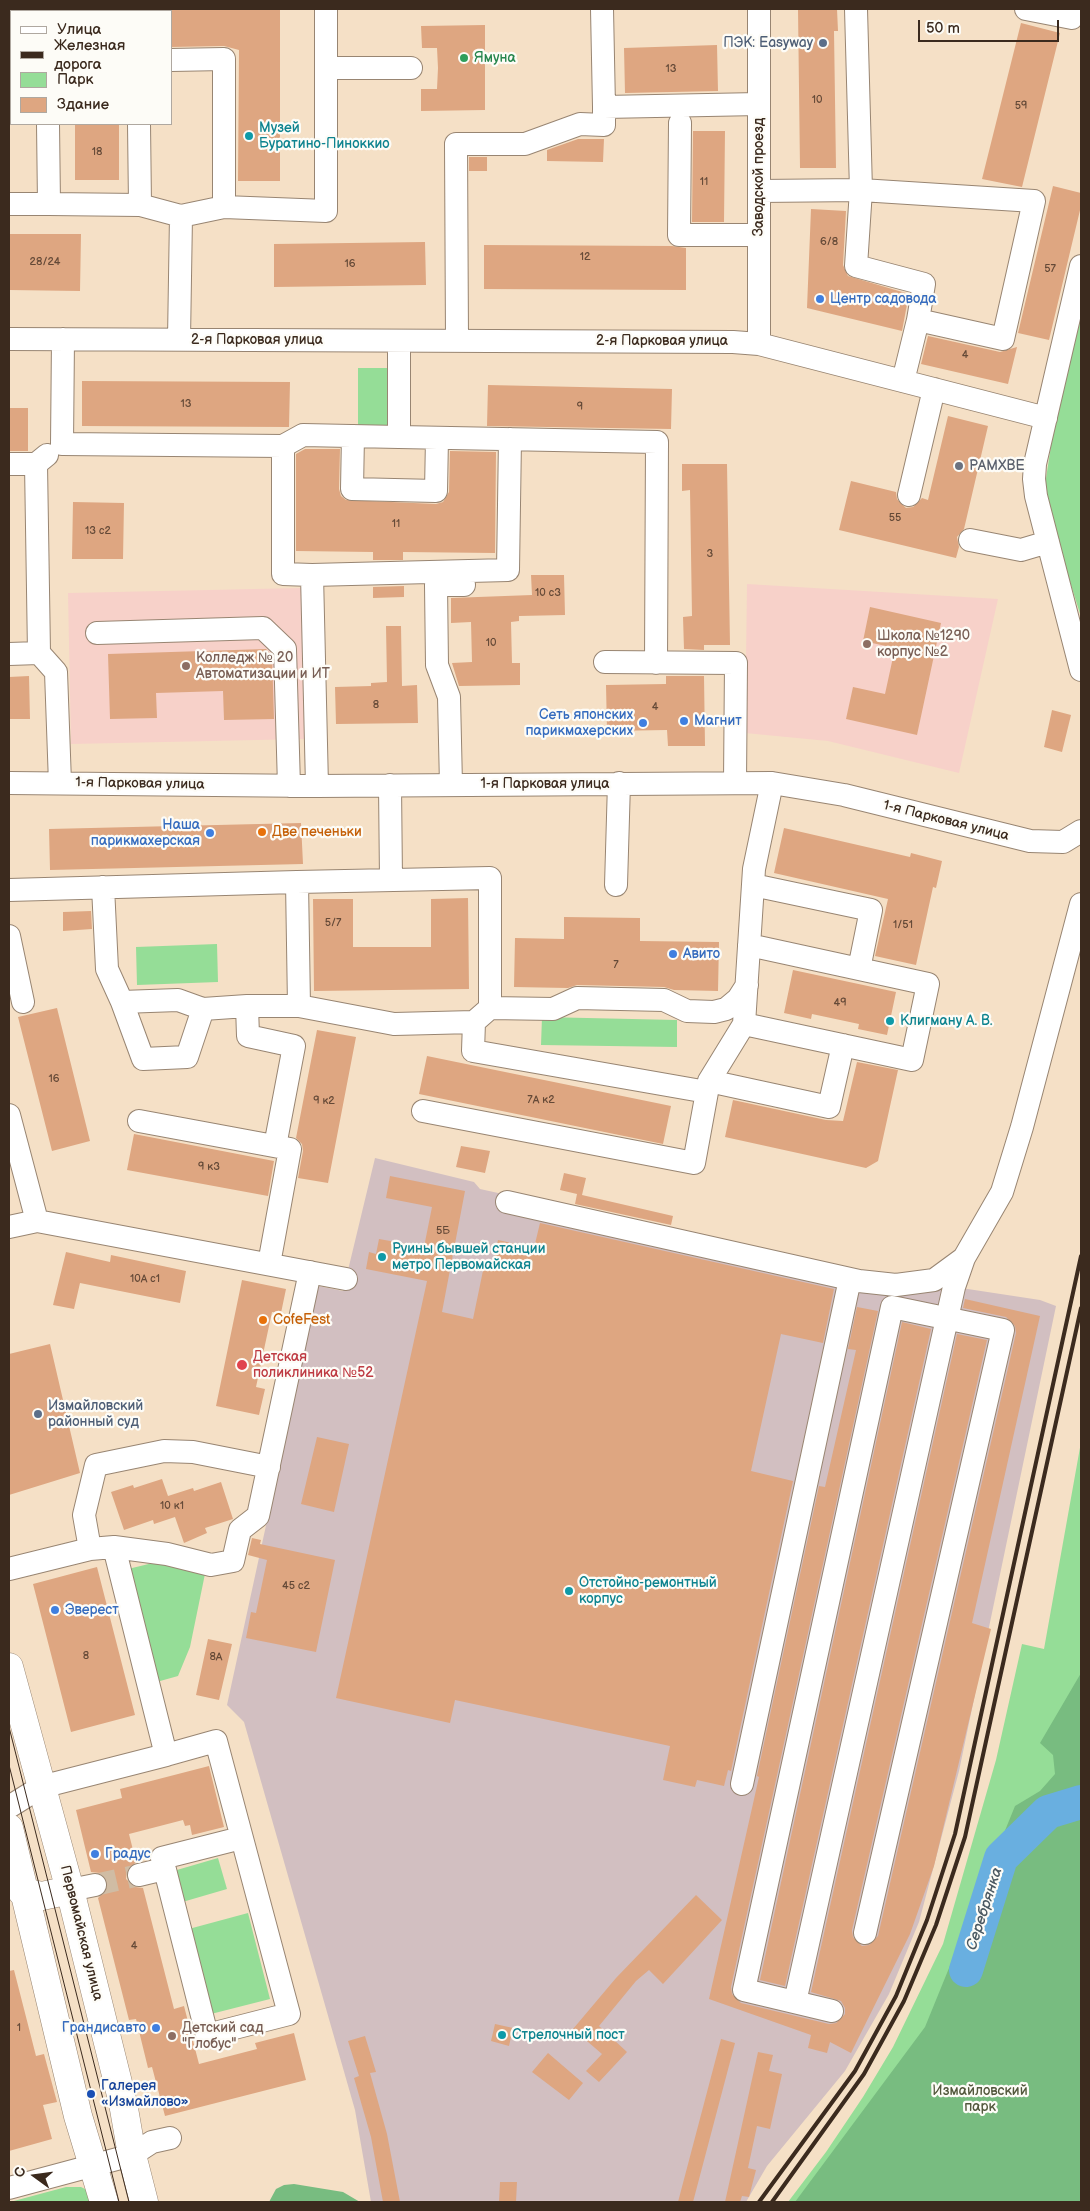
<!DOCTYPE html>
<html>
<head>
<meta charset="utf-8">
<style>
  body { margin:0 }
  #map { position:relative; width:1090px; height:2211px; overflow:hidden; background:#f5e0c6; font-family:"Balsamiq Sans",sans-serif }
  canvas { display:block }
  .frame { position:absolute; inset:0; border:10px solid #3b2a1e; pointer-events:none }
  .legend { position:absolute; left:10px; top:10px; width:162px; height:115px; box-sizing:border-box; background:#fdfcf7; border:1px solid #afa8a0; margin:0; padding:6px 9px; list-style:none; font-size:15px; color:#3b2a1e }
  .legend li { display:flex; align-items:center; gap:10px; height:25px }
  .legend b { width:25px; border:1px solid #afa8a0 }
  .north { position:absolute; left:10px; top:2151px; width:50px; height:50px; -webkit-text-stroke:4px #fdfcf7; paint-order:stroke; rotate:284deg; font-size:14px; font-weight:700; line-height:20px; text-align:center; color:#3b2a1e }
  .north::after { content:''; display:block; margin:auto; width:18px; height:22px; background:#3b2a1e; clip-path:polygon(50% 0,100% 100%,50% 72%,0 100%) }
  .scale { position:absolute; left:918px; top:20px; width:141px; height:22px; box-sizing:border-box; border:2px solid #3b2a1e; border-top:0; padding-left:6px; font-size:15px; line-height:18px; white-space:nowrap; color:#3b2a1e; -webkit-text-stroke:4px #fdfcf7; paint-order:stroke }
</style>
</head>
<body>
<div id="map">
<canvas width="1090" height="2211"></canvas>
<div class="frame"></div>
<ul class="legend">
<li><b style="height:6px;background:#fff"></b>Улица</li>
<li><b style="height:6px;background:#3b2a1e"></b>Железная дорога</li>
<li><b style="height:14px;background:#95dd97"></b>Парк</li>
<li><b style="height:14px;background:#dea681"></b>Здание</li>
</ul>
<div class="north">С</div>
<div class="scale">50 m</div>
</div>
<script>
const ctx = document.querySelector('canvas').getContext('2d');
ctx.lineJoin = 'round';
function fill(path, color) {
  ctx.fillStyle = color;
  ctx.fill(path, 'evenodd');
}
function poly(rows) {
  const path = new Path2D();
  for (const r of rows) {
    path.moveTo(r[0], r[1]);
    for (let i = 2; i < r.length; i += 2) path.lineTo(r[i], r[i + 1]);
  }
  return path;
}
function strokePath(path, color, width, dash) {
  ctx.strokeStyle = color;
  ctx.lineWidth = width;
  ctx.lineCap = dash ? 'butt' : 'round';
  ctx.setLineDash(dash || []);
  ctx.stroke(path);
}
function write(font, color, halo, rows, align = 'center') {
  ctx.font = font + ' "Balsamiq Sans",sans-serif';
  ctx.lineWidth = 4.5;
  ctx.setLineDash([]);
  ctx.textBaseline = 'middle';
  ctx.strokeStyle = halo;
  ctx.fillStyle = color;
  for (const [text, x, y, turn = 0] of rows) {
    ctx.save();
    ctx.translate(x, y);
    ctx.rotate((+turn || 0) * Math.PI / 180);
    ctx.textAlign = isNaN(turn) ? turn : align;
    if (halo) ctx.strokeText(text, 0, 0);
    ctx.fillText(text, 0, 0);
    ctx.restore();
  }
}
fill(poly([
  [747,584,998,599,959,773,828,741,745,733],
  [301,588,305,739,71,744,68,593]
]), '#f7d1c9');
fill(poly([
  [375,1158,474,1182,480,1189,856,1272,1040,1300,1056,1306,959,1771,919,1922,889,1994,845,2071,767,2166,746,2202,371,2202,355,2110,244,1722,227,1705,318,1286,343,1291]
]), '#d2bfc1');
fill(poly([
  [1081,300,1081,617,1052,524,1045,485,1052,439],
  [358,368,391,368,390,426,358,425],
  [217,944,218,982,137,985,136,947],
  [542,1017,677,1020,677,1047,541,1045],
  [1081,1442,1081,2202,788,2202,826,2152,863,2097,893,2047,943,1944,996,1760,1022,1644,1044,1649],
  [165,1560,206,1569,190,1647,178,1676,153,1683,124,1570],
  [218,1858,227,1889,179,1903,170,1872],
  [248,1913,270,1999,207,2015,185,1930],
  [66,2187,81,2187,89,2191,94,2202,10,2202]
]), '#95dd97');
fill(poly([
  [1081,1673,1081,2202,795,2202,925,2027,1015,1806,1040,1791,1055,1774,1053,1755,1040,1743],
  [294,2184,343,2192,360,2202,269,2202,276,2189,284,2185]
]), '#78bc80');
strokePath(poly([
  [966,1970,1001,1858,1048,1812,1081,1802]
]), '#69afe0', 34);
fill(poly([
  [171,9,280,9,280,181,238,181,239,50,224,46,171,47],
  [798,9,837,9,838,31,834,31,836,168,800,168],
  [1021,23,1060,33,1022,187,982,179],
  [485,25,485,110,421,111,421,89,437,89,438,68,437,48,422,48,421,26],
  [717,45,718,91,625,93,624,48],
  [75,124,119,124,119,180,75,180],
  [693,131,725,131,724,222,692,222],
  [578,139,604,139,603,162,547,161,547,150],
  [469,157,487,157,487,171,469,171],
  [1053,186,1081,193,1081,206,1049,340,1018,333],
  [811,209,846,211,843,265,848,276,909,294,902,331,807,308],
  [9,234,81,234,80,291,9,290],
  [425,242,426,285,274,287,274,244],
  [484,245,672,246,686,248,686,290,484,289],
  [928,336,1000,352,1017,347,1008,384,921,364],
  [82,381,290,382,289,427,82,426],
  [488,385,672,389,671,429,487,426],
  [9,408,28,408,28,451,9,451],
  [948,416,988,426,964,529,957,537,959,547,956,558,839,530,851,481,896,492,897,499,906,508,913,507,922,498,928,500],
  [305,449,340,449,339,489,341,496,346,500,436,504,443,502,449,492,450,451,496,452,495,553,403,552,403,560,373,560,373,552,296,551,296,454],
  [682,464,727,464,730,645,704,645,704,650,684,649,683,617,692,616,690,490,682,491],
  [73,502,124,503,123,559,72,559],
  [531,575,564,575,565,615,519,616,519,621,511,622,512,663,520,663,520,685,459,686,452,663,472,662,471,622,451,623,451,598,532,595],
  [404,586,404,597,373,598,373,587],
  [870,607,941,623,917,735,846,719,853,687,885,694,895,648,863,641],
  [386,626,401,626,402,686,417,685,418,723,336,724,335,687,371,686,371,683,387,682],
  [266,649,272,655,274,719,224,720,223,691,156,693,157,718,110,719,108,654],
  [29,676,30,719,9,719,9,677],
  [666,676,704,676,705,746,668,746,667,730,607,731,606,685,666,684],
  [1052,710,1071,715,1062,752,1044,747],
  [301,823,303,864,50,870,49,829],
  [784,828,910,857,911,853,942,861,936,888,933,887,916,965,875,956,888,899,774,873],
  [468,898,469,989,314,991,313,899,353,899,353,947,431,947,431,899],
  [91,911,92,929,63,931,63,912],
  [564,917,640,918,640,941,719,942,718,991,674,990,664,987,577,985,568,988,514,987,515,938,564,939],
  [793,970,896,992,887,1035,858,1029,859,1024,812,1014,811,1019,784,1013],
  [57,1008,90,1141,52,1151,18,1017],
  [317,1030,356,1037,328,1183,298,1178,303,1151,302,1144,296,1138],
  [427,1056,671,1106,663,1144,419,1094],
  [857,1062,898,1070,878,1161,866,1168,725,1137,733,1100,826,1120,843,1121],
  [134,1134,274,1161,268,1196,127,1170],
  [461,1146,490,1151,485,1173,456,1167],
  [564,1173,586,1178,582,1195,673,1216,671,1225,575,1204,577,1194,560,1190],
  [390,1176,465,1191,442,1312,473,1319,485,1261,493,1263,498,1240,534,1248,540,1223,834,1289,823,1343,781,1334,751,1471,793,1481,731,1771,728,1770,724,1786,697,1780,695,1787,663,1780,670,1746,455,1700,450,1723,336,1698,427,1281,366,1269,369,1252,376,1254,379,1239,424,1247,432,1207,386,1198],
  [66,1252,110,1262,111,1255,186,1271,180,1303,80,1283,74,1309,53,1305],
  [242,1280,286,1289,281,1313,272,1312,256,1387,265,1389,259,1415,216,1406],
  [965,1299,1040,1316,972,1623,991,1629,934,1866,910,1934,851,2053,830,2042,827,2053,808,2048,811,2035,709,1999,759,1777,757,1776,819,1486,825,1487,856,1350,848,1349,857,1307,878,1311,731,1987,732,1994,741,2003,829,2024,836,2023,845,2014,845,2008,841,2001,811,1992,957,1334,987,1340,852,1930,853,1937,862,1946,869,1945,878,1936,1016,1333,1015,1326,1006,1317,963,1308],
  [902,1322,931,1329,785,1986,760,1980],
  [50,1344,80,1473,9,1495,9,1354],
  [317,1437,349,1444,334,1512,301,1504],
  [162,1479,168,1496,193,1488,194,1491,221,1482,233,1519,205,1528,207,1533,184,1543,175,1517,154,1524,153,1520,124,1530,111,1492,133,1485,134,1488],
  [252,1538,261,1540,260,1544,335,1560,316,1652,246,1638,251,1612,256,1613,267,1560,248,1555],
  [97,1567,135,1715,71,1732,33,1584],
  [208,1639,232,1644,219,1700,196,1695],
  [209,1766,224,1827,192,1835,190,1825,185,1826,183,1820,129,1834,136,1862,127,1871,126,1879,135,1887,143,1888,174,2009,184,2006,199,2064,257,2049,255,2043,294,2033,306,2080,165,2116,152,2067,148,2068,136,2019,129,2020,98,1898,107,1890,108,1882,100,1873,91,1872,76,1810,122,1798,120,1789],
  [696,1895,722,1920,663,1984,649,1970,636,1981,599,2026,627,2052,599,2082,586,2071,602,2054,573,2029,616,1978],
  [14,1970,36,2056,44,2054,57,2102,43,2105,52,2139,9,2151,9,1971],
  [495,2024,513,2028,509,2046,491,2041],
  [365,2036,376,2072,370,2073,387,2134,400,2202,383,2202,371,2137,354,2078,359,2076,348,2041],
  [721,2039,735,2043,693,2202,678,2202],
  [758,2052,773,2055,769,2071,782,2074,770,2129,757,2126,748,2168,756,2170,749,2197,742,2196,740,2202,725,2202],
  [548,2053,583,2083,569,2100,532,2072],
  [500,2182,517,2182,516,2202,499,2202]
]), '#dea681');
strokePath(poly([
  [95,1885,139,1875]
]), '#d0bca4', 22, [22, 11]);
const minor = poly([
  [47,9,47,11],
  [602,9,604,107,759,104],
  [759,9,759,344],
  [856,9,861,190,856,266,924,284,918,320],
  [1026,9,1072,18,1074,9],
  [171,60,224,59,224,207],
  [326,68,411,68],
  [680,123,679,235,759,235],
  [139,124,140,205],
  [759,191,861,190,1034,201,1003,339,918,320,903,381],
  [9,204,49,204,48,124],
  [49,204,140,205,181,216],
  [1081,266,1035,464,1034,479,1036,496,1081,670],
  [9,339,733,342,759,344,1046,418],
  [63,339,62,444,283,446,303,435,399,437,399,341],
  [179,339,181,216,224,207,326,211,326,9],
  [457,340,456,144,525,144,580,124,604,125,604,107],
  [353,436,352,489,436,491,437,438],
  [399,437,657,442,656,663],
  [283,446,283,574,312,575,317,786],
  [9,464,36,464,47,455],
  [36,464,39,653,56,672,60,783],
  [909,495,934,389],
  [970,540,1021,550,1048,542],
  [312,575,508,570,510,439],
  [97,633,263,628,285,649,289,786],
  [9,654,39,653],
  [605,662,736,663,735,782],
  [9,783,317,786,772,783,844,795,1030,841,1063,842,1081,831],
  [390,785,391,880],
  [451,785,449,697,437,665,436,585,464,585],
  [616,885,619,783],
  [753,885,871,910,859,969],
  [103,887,107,969,122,1002,178,1000,203,1009],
  [9,890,297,882],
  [9,936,23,1002],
  [122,1002,143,1059,187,1057,203,1009,247,1006],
  [490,1008,490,878,297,882,299,1006,394,1024,474,1022,490,1008,553,1009,577,998,664,1000,687,1011,714,1012,726,1009,738,999,747,985],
  [474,1022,473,1051,707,1092],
  [744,1024,912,1060,928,984,749,945],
  [709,1081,829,1107,843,1045],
  [423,1111,694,1163,709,1081,744,1024,754,869,772,783],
  [9,1115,37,1221],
  [139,1121,290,1149,269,1264],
  [275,1146,294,1046,248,1036,247,1006,299,1006],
  [507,1202,859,1281,896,1285,934,1280,964,1258],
  [9,1227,37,1221,346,1279],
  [114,1547,167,1554,211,1565,233,1561,240,1530,258,1516,310,1272],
  [90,1549,84,1515,96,1465,164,1451,193,1452,269,1467],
  [9,1569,90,1549,114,1547,166,1755,41,1787,9,1807],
  [166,1755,216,1741,289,2014,207,2035,162,1858,241,1838],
  [742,1784,850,1279],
  [139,1875,164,1869],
  [70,1890,95,1885],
  [795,2002,954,1287,964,1258,1002,1192,1022,1127,1081,904],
  [832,2011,744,1990,892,1307,1003,1330,865,1933],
  [9,2188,132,2155,152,2142,170,2138]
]);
const major = poly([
  [9,1667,70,1890,123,2103,132,2155,144,2202],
  [9,1828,78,2116,104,2202],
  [22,1892,42,1896,70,1890]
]);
strokePath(minor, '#988572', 24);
strokePath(major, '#988572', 29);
strokePath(minor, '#fff', 22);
strokePath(major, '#fff', 28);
strokePath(poly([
  [9,1727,129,2202],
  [9,1765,119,2202]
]), '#3b2a1e', 1);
strokePath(poly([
  [759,2202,855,2071,896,1996,927,1920,955,1834,1081,1256],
  [772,2202,864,2074,904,2001,936,1925,965,1837,1081,1308]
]), '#3b2a1e', 4);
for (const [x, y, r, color] of [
  [823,43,5,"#5c6f8a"],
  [464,58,5,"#2e9e5b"],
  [249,136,5,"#0f9aa8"],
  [820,299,5,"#3f7fe0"],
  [959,466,5,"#6b7280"],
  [867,644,5,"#8d6e63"],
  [186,666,5,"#8d6e63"],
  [684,721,5,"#3f7fe0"],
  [643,723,5,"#3f7fe0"],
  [262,832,5,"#e8710a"],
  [210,833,5,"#3f7fe0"],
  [673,954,5,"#3f7fe0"],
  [890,1021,5,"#0f9aa8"],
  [382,1257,5,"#0f9aa8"],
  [263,1320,5,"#e8710a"],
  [242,1365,6,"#e0444e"],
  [38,1414,5,"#5c6f8a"],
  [569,1591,5,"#0f9aa8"],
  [55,1610,5,"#3f7fe0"],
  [95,1854,5,"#3f7fe0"],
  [156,2028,5,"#3f7fe0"],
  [502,2035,5,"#0f9aa8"],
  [172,2036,5,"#8d6e63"],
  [91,2094,5,"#1a4fb4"]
]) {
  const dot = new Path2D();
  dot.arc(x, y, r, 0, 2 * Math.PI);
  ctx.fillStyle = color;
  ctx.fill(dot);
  strokePath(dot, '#fdfcf7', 2);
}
write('11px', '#644937', null, [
  ["13",671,69],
  ["10",817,100],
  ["59",1021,106],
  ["18",97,152],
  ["11",704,182],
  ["6/8",829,242],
  ["12",585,257],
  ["28/24",45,262],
  ["16",350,264],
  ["57",1050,269],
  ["4",965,355],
  ["13",186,404],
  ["9",580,407],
  ["55",895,518],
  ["11",396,524],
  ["13 с2",98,531],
  ["3",710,554],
  ["10 с3",548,593],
  ["10",491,643],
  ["8",376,705],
  ["4",655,707],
  ["5/7",333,923],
  ["1/51",903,925],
  ["7",616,965],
  ["49",840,1003],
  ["16",54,1079],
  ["7А к2",541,1100],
  ["9 к2",324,1101],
  ["9 к3",209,1167],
  ["5Б",443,1231],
  ["10А с1",145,1279],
  ["10 к1",172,1506],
  ["45 с2",296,1586],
  ["8",86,1656],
  ["8А",216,1657],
  ["4",134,1946],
  ["1",19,2028]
]);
write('14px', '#4e5e75', '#fdfcf7', [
  ["ПЭК: Easyway",813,43],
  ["Измайловский",48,1406,"left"],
  ["районный суд",48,1422,"left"]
], 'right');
write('14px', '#27864d', '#fdfcf7', [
  ["Ямуна",474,58]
], 'left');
write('14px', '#0d838f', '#fdfcf7', [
  ["Музей",259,128],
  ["Буратино-Пиноккио",259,144],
  ["Клигману А. В.",900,1021],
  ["Руины бывшей станции",392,1249],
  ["метро Первомайская",392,1265],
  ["Отстойно-ремонтный",579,1583],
  ["корпус",579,1599],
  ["Стрелочный пост",512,2035]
], 'left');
write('14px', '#3b2a1e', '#fdfcf7', [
  ["Заводской проезд",759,177,-90],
  ["2-я Парковая улица",257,340],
  ["2-я Парковая улица",662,341],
  ["1-я Парковая улица",140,784,1],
  ["1-я Парковая улица",545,784],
  ["1-я Парковая улица",946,821,14],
  ["Первомайская улица",81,1933,76]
]);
write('14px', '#366cbe', '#fdfcf7', [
  ["Центр садовода",830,299],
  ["Сеть японских",633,715,"right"],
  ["парикмахерских",633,731,"right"],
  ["Магнит",694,721],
  ["Наша",200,825,"right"],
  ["парикмахерская",200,841,"right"],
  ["Авито",683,954],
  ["Эверест",65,1610],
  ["Градус",105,1854],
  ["Грандисавто",146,2028,"right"]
], 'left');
write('14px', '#5b616d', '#fdfcf7', [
  ["РАМХВЕ",969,466]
], 'left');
write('14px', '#785e54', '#fdfcf7', [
  ["Школа №1290",877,636],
  ["корпус №2",877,652],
  ["Колледж № 20",196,658],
  ["Автоматизации и ИТ",196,674],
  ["Детский сад",182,2028],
  ["\"Глобус\"",182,2044]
], 'left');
write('14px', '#c56008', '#fdfcf7', [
  ["Две печеньки",272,832],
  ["CofeFest",273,1320]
], 'left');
write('14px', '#be3a42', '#fdfcf7', [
  ["Детская",253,1357],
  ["поликлиника №52",253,1373]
], 'left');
write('14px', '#164399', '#fdfcf7', [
  ["Галерея",101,2086],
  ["«Измайлово»",101,2102]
], 'left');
write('14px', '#52573c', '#fdfcf7', [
  ["Измайловский",980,2091],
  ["парк",980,2107]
]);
write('italic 15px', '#4b5962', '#fdfcf7', [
  ["Серебрянка",985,1909,-72]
]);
</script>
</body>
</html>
